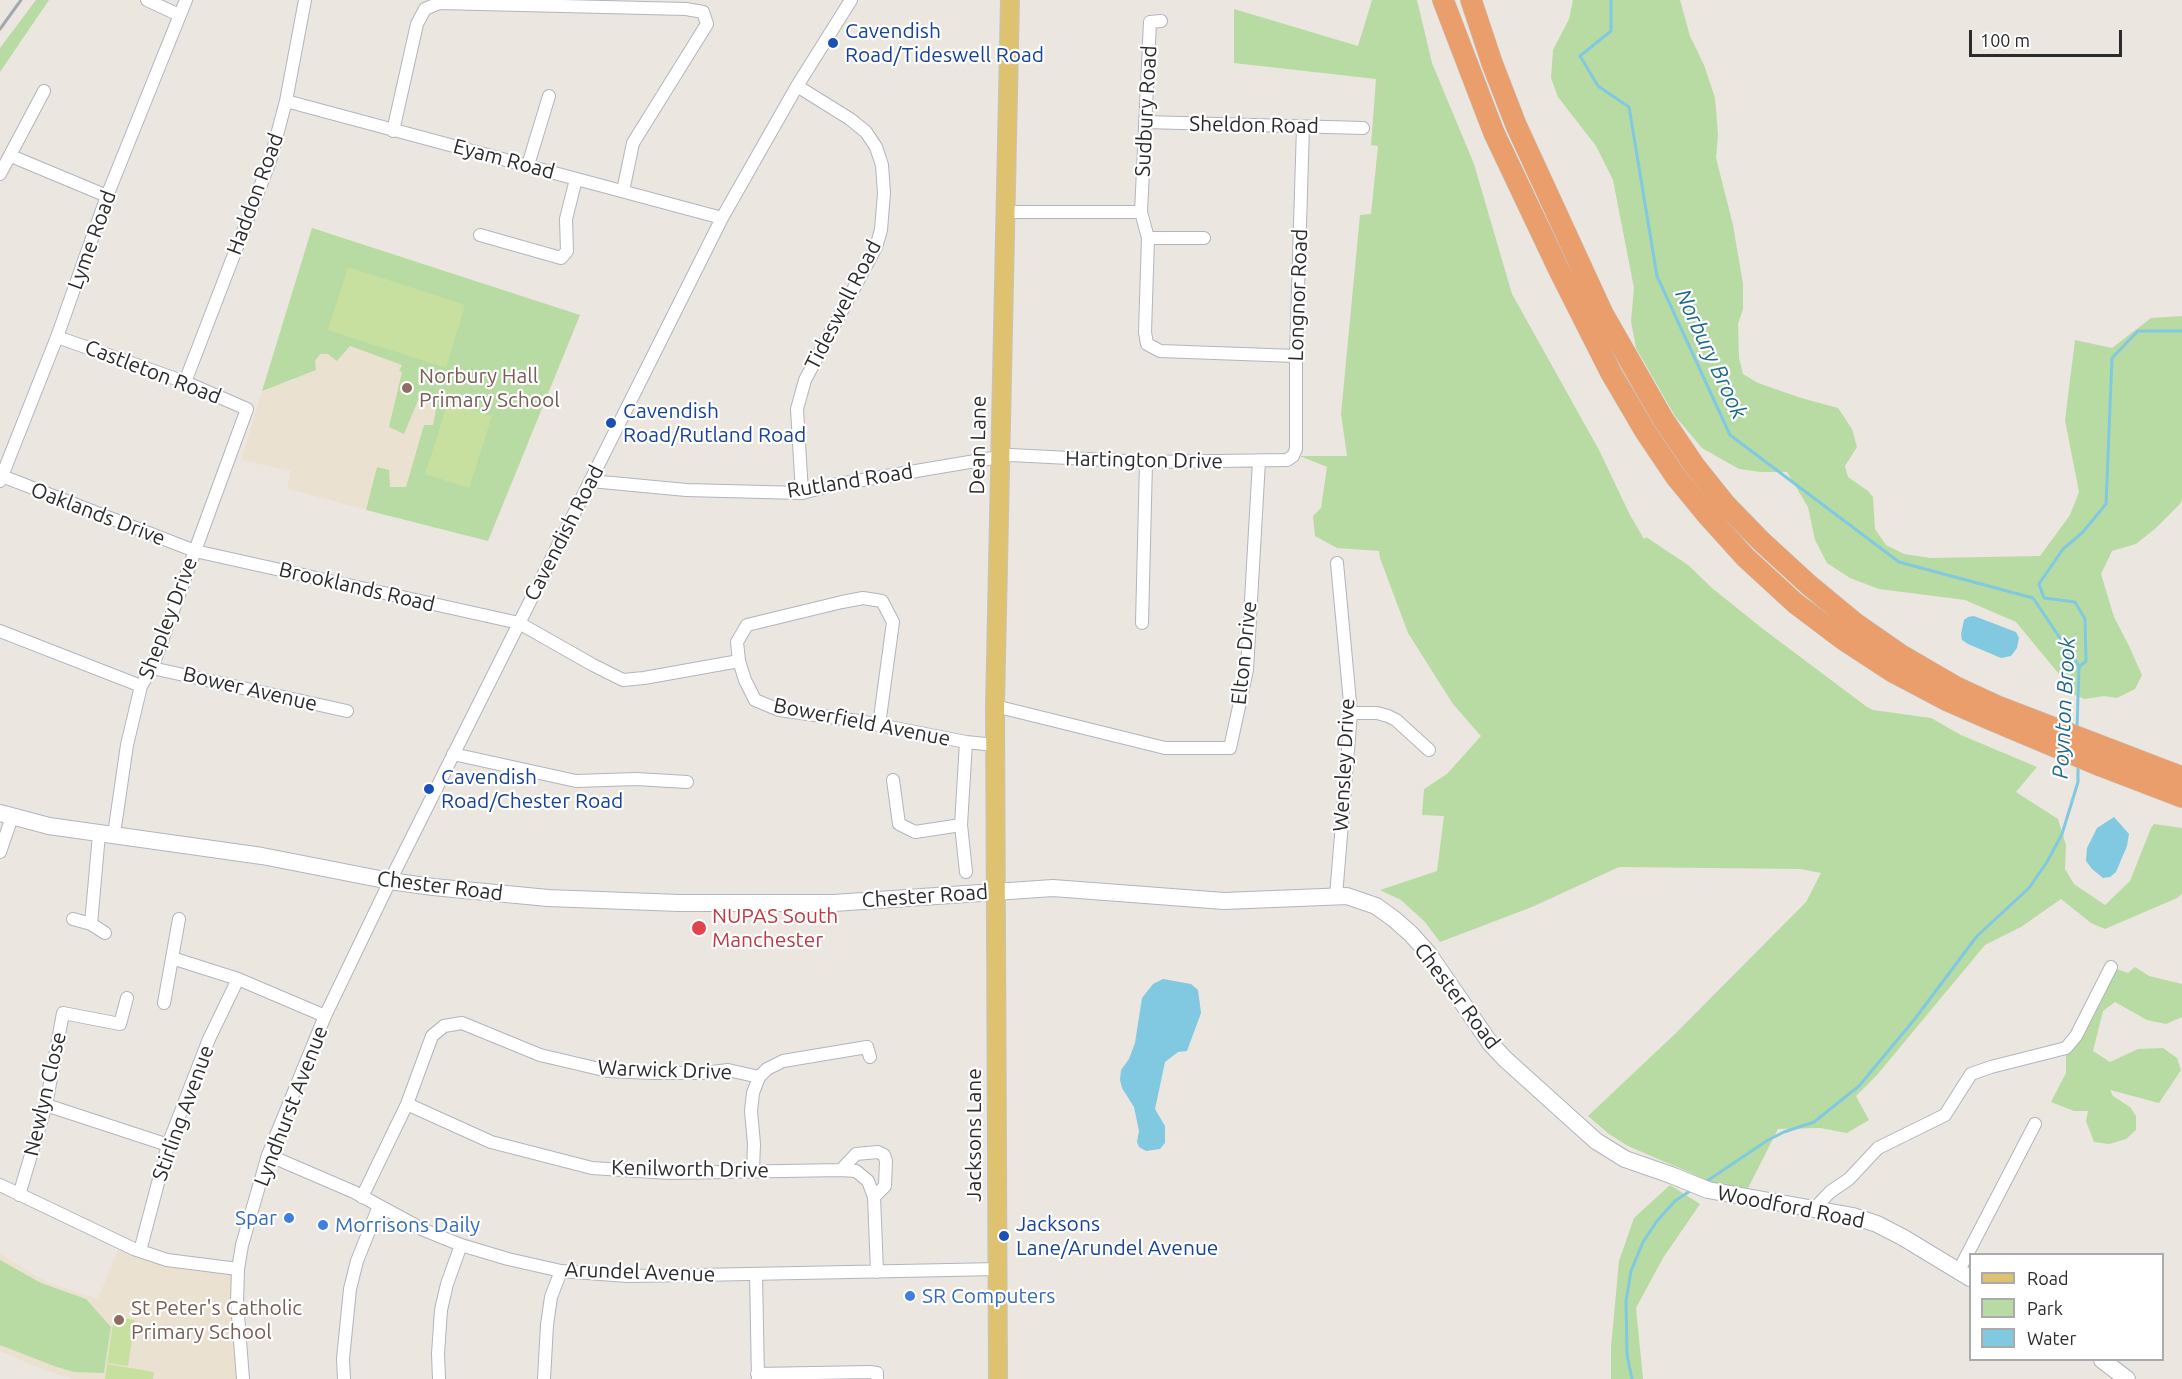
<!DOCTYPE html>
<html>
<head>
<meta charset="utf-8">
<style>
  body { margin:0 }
  #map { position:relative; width:2182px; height:1379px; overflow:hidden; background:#ebe6df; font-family:Ubuntu,sans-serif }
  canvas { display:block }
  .legend { position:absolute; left:1969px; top:1253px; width:195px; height:108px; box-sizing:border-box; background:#fff; border:2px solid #aaa; margin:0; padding:8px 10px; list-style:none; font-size:18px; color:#2b2b2b }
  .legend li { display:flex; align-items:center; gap:12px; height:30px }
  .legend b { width:30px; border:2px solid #aaa }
  .scale { position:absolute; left:1969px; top:30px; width:153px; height:27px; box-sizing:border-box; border:3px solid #2b2b2b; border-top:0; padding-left:8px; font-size:18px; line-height:21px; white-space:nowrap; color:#2b2b2b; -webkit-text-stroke:4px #fff; paint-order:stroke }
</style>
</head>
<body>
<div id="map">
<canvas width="2182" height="1379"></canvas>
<ul class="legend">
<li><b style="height:8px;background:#dfc270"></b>Road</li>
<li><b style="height:16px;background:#b8dba3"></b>Park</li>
<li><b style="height:16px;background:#80c9e0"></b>Water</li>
</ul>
<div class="scale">100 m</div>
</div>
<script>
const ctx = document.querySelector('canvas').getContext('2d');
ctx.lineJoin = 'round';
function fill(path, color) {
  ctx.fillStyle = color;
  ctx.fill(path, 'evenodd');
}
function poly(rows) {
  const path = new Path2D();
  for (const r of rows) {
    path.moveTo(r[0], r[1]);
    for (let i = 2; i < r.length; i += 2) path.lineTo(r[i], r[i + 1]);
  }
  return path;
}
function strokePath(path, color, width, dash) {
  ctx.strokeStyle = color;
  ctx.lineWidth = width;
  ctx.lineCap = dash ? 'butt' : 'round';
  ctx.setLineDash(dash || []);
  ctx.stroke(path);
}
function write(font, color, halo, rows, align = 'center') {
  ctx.font = font + ' Ubuntu,sans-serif';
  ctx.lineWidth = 4.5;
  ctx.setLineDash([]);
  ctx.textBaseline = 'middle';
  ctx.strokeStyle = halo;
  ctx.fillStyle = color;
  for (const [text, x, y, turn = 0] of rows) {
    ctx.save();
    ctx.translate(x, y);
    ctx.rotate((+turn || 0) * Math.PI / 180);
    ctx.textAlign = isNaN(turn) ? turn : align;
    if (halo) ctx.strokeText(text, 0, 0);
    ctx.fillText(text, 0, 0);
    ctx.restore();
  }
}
fill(poly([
  [312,228,580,315,488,541,287,489,291,471,241,460],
  [121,1243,134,1249,238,1269,243,1379,73,1379,44,1370,0,1351,0,1254,49,1283,98,1299]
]), '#eae1d1');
fill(poly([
  [36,0,49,0,0,72,0,48],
  [1372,0,1417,0,1432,63,1474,164,1512,294,1599,450,1630,515,1644,539,1646,537,1688,565,1712,588,1763,629,1867,707,1873,710,1931,718,1961,735,2037,767,2016,792,2058,819,2066,845,2065,869,2074,884,2105,905,2130,881,2151,828,2154,824,2182,828,2182,894,2177,898,2105,929,2091,923,2061,899,2021,927,1985,945,1877,1075,1856,1096,1869,1120,1847,1133,1820,1128,1778,1129,1744,1196,1628,1146,1609,1134,1588,1116,1676,1033,1806,902,1821,873,1800,869,1619,867,1532,907,1440,942,1425,922,1401,900,1380,890,1437,871,1444,816,1422,815,1424,789,1447,774,1481,736,1453,704,1408,633,1380,558,1379,551,1337,548,1315,536,1313,516,1321,508,1327,467,1300,456,1347,456,1341,414,1360,215,1371,214,1378,146,1371,145,1376,79,1234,63,1234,9,1358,46],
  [1573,0,1680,0,1690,36,1704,65,1715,98,1718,134,1716,158,1733,225,1743,284,1743,309,1738,324,1739,358,1743,374,1758,383,1801,398,1838,408,1852,429,1857,447,1845,466,1848,477,1868,491,1873,497,1875,529,1886,545,1904,554,1931,558,2040,556,2070,515,2079,492,2065,420,2075,340,2112,348,2151,318,2182,316,2182,499,2180,504,2156,528,2136,544,2112,551,2101,574,2114,617,2129,646,2142,675,2135,689,2117,698,2104,696,2085,699,2067,692,2059,674,2016,622,1965,600,1879,589,1850,578,1827,563,1815,540,1808,507,1787,472,1761,472,1739,469,1702,448,1675,416,1636,348,1631,321,1634,288,1613,180,1596,146,1558,97,1551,78,1553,50,1569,19],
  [312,228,580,315,488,541,366,510,377,467,389,470,390,487,406,487,424,425,433,425,438,399,421,393,404,434,389,427,402,372,399,371,402,365,350,346,337,361,328,354,320,354,315,361,316,370,262,391],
  [2111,967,2128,973,2135,967,2149,976,2182,984,2182,1017,2166,1024,2147,1020,2115,1002,2103,1011,2093,1051,2110,1062,2138,1049,2163,1048,2177,1058,2181,1070,2159,1103,2110,1090,2113,1096,2130,1107,2136,1116,2136,1130,2126,1139,2109,1144,2094,1142,2086,1121,2088,1111,2074,1111,2051,1102,2066,1073,2066,1048],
  [1670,1185,1700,1204,1663,1258,1636,1308,1643,1379,1611,1379,1611,1347,1619,1261,1634,1218],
  [0,1260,41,1283,86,1299,111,1327,104,1373,74,1372,54,1366,0,1345]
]), '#b8dba3');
fill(poly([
  [348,267,465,305,446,368,328,330],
  [448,402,492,416,469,488,425,474],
  [114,1317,135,1320,128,1366,107,1363],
  [107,1364,154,1372,153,1379,105,1379]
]), '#c7e0a0');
fill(poly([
  [1974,616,2016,632,2019,638,2017,648,2011,656,2001,658,1968,644,1962,640,1961,634,1964,620,1968,617],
  [2114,817,2129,834,2127,846,2116,872,2110,877,2103,878,2092,869,2086,861,2087,848,2097,828],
  [1163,979,1191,984,1198,990,1201,1013,1187,1051,1178,1052,1165,1062,1155,1109,1165,1126,1165,1143,1160,1149,1146,1151,1139,1147,1137,1142,1139,1131,1134,1107,1122,1088,1120,1080,1121,1070,1129,1059,1135,1043,1142,998,1153,984]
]), '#80c9e0');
strokePath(poly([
  [1611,0,1611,31,1580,56,1598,86,1629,107,1657,276,1730,435,1899,562,2033,598,2079,666],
  [2077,728,2079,667,2086,661,2085,619,2075,602,2044,598,2039,584,2063,549,2082,533,2106,504,2112,358,2138,331,2182,331],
  [1704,1183,1768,1140,1784,1132,1814,1122,1859,1086,1914,1020,1977,936,2029,888,2047,862,2062,834,2078,782,2078,764],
  [1632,1379,1627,1355,1626,1301,1631,1271,1643,1242,1657,1221,1675,1201,1693,1189]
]), '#80c9e0', 3);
const street = poly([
  [147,0,179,15],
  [1161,21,1150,22,1141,212,1148,238,1145,332,1147,344,1160,351,1296,356],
  [797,86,850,119,866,132,876,147,882,165,884,193,881,230,876,247,805,380,797,409,802,493],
  [286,101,722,218],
  [1145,122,1363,128],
  [393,131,417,24,425,9,439,3,686,9,703,12,707,24,633,143,623,191],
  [11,156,107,196],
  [528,165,549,96],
  [0,174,44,91],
  [1006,212,1141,212],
  [480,235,561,258,567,251,566,219,576,179],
  [1148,238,1204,238],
  [57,337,185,382,247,409,152,668,141,686,127,745,114,834],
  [185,382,270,161,286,101,305,0],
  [2,476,195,551,519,623,593,665,623,680,644,678,739,661,745,680,755,700,779,710,859,721,966,742,995,745],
  [0,481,57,337,107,196,186,0],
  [591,481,686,490,802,493,833,485,1011,455,1146,462,1287,460,1293,456,1296,449,1296,356,1303,127],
  [1142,623,1146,462],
  [0,631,141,686],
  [739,661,737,642,747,625,842,602,863,598,882,601,893,622,879,725],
  [152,668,347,711],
  [995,706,1165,748,1230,748,1247,670,1259,461],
  [1351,713,1377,713,1388,716,1396,720,1429,750],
  [453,754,576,781,636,779,687,782],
  [893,780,899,824,915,832,961,825],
  [0,852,12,817],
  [966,872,961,825,966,742],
  [1336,896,1351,713,1337,563],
  [73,919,91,924,105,933],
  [91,924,99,834],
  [172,958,238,979,325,1016],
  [164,1003,179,919],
  [407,1104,491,1142,592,1168,669,1173,841,1170,856,1154,878,1152,884,1155,886,1161,885,1186,874,1197,877,1272],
  [46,1105,168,1145],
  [268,1155,354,1192,424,1230,461,1245,508,1259,561,1271,627,1276,698,1275,999,1269],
  [753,1170,754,1144,751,1111,753,1093,759,1077,767,1069,783,1061,867,1047,870,1057],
  [841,1170,856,1171,868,1181,874,1197],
  [0,1185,134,1249,167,1260,238,1269],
  [19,1195,46,1105,63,1013,120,1024,127,998],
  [362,1197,407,1104,432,1036,444,1026,462,1023,540,1055,608,1071,653,1073,704,1073,728,1070,759,1077],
  [1814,1209,1830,1192,1849,1179,1878,1148,1945,1115,1971,1074,1991,1067,2066,1048,2076,1036,2111,967],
  [140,1251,168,1145,209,1039,238,979],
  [1958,1272,2035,1124],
  [756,1274,758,1379],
  [757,1374,870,1372,877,1373,877,1379],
  [243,1379,237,1302,238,1269,242,1245,268,1155,325,1016,390,881,722,218,797,86,851,0],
  [344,1379,343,1359,350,1289,357,1261,379,1206],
  [439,1379,438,1354,441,1310,447,1284,461,1245],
  [544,1379,547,1325,551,1297,561,1271]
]);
const secondary = poly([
  [0,813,49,826,262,856,390,881,433,887,548,898,679,903,834,903,1053,888,1224,901,1347,896,1376,906,1394,919,1411,934,1428,953,1490,1043,1505,1059,1596,1141,1625,1159,1671,1175,1708,1190,1853,1216,1877,1224,1904,1238,1970,1278],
  [2102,1360,2127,1379]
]);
const primary = poly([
  [998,1379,995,706,1010,0]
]);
const highway = poly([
  [1443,0,1494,133,1559,270,1611,373,1645,431,1676,477,1708,516,1745,557,1795,603,1844,640,1893,672,1948,701,1989,719,2101,766,2182,797],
  [1471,0,1492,63,1516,125,1603,314,1663,419,1694,465,1726,505,1761,541,1809,585,1855,623,1901,655,1956,687,1997,706,2182,777]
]);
strokePath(street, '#b3b5bd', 14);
strokePath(secondary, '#b3b5bd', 18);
strokePath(primary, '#c4c4c4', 20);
strokePath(highway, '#c4c4c4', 22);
strokePath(street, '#fff', 12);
strokePath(secondary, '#fff', 16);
strokePath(primary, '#dfc270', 18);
strokePath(highway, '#ea9e6c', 21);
strokePath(poly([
  [0,29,21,0]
]), '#a3a6b3', 3);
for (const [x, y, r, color] of [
  [833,43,6,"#1a4fb4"],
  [407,388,6,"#8d6e63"],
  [611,423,6,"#1a4fb4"],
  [429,789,6,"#1a4fb4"],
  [699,928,8,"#e0444e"],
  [289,1218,6,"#3f7fe0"],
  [323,1225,6,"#3f7fe0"],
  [1004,1236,6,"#1a4fb4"],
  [910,1296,6,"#3f7fe0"],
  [119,1320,6,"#8d6e63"]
]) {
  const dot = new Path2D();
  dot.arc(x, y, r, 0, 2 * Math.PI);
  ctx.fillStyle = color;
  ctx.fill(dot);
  strokePath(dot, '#fff', 2);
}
write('21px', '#164399', '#fff', [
  ["Cavendish",845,31],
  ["Road/Tideswell Road",845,55],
  ["Cavendish",623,411],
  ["Road/Rutland Road",623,435],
  ["Cavendish",441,777],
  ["Road/Chester Road",441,801],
  ["Jacksons",1016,1224],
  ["Lane/Arundel Avenue",1016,1248]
], 'left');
write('21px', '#2b2b2b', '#fff', [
  ["Sudbury Road",1146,111,-87],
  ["Sheldon Road",1254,125,1],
  ["Eyam Road",504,159,15],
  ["Haddon Road",255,194,-70],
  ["Lyme Road",92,240,-70],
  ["Longnor Road",1298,295,-88],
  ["Tideswell Road",843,305,-63],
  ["Castleton Road",153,372,21],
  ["Dean Lane",978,445,-89],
  ["Hartington Drive",1144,460,1],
  ["Rutland Road",850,481,-9],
  ["Oaklands Drive",98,514,21],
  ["Cavendish Road",564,533,-63],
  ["Brooklands Road",357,587,13],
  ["Shepley Drive",168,618,-69],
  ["Elton Drive",1244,653,-84],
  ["Bower Avenue",250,689,13],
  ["Bowerfield Avenue",862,722,11],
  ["Wensley Drive",1344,765,-87],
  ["Chester Road",440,886,7],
  ["Chester Road",925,896,-4],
  ["Chester Road",1457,996,53],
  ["Warwick Drive",665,1070,2],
  ["Newlyn Close",45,1094,-77],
  ["Lyndhurst Avenue",291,1106,-69],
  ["Stirling Avenue",183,1113,-70],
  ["Jacksons Lane",974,1135,-90],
  ["Kenilworth Drive",690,1169,1],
  ["Woodford Road",1791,1207,11],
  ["Arundel Avenue",640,1272,2]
]);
write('21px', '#785e54', '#fff', [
  ["Norbury Hall",419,376],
  ["Primary School",419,400],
  ["St Peter's Catholic",131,1308],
  ["Primary School",131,1332]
], 'left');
write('21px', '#be3a42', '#fff', [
  ["NUPAS South",712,916],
  ["Manchester",712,940]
], 'left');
write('21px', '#366cbe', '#fff', [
  ["Spar",277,1218,"right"],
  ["Morrisons Daily",335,1225],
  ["SR Computers",922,1296]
], 'left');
write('italic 22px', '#1f6a8c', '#fff', [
  ["Norbury Brook",1711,354,65],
  ["Poynton Brook",2064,708,-87]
]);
</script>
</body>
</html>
